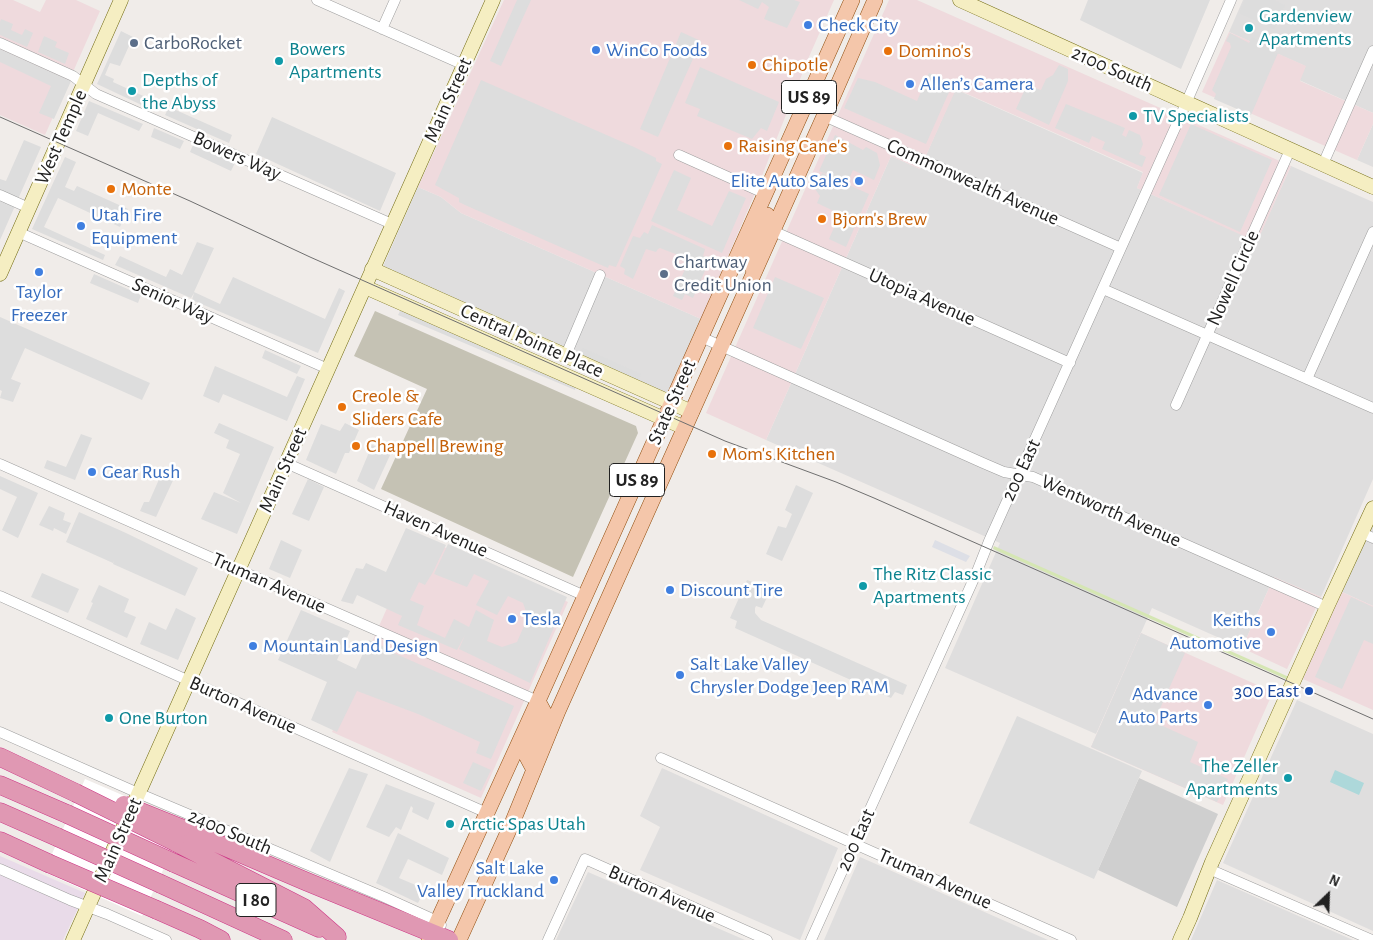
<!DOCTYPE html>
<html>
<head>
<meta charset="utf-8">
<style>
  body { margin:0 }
  #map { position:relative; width:1373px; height:940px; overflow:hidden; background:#f0ece9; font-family:"Alegreya Sans",sans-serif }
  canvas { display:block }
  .north { position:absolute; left:1303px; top:870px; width:50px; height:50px; -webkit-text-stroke:4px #fff; paint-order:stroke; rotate:24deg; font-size:14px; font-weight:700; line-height:20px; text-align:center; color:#212121 }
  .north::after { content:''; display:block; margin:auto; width:18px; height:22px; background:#212121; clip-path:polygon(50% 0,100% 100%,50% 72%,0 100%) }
</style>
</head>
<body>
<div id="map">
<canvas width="1373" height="940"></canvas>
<div class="north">N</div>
</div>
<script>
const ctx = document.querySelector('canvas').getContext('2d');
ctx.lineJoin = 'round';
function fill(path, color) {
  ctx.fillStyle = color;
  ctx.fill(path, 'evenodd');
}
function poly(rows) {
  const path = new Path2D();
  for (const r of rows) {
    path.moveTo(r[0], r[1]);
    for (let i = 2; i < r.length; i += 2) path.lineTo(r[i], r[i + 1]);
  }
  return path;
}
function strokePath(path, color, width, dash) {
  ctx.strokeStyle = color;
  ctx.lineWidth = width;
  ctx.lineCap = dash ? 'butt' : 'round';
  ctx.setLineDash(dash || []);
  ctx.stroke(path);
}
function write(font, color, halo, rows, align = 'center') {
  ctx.font = font + ' "Alegreya Sans",sans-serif';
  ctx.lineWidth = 5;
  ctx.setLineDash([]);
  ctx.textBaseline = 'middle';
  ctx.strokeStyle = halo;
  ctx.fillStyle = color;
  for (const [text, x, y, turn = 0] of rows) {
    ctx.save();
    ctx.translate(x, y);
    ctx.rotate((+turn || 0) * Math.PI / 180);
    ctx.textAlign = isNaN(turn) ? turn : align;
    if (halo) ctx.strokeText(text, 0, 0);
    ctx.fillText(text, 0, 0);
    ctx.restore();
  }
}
fill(poly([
  [1243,0,1373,0,1373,113,1299,80,1305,66,1229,32],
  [955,89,1143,173,1137,188,1257,241,1291,166,1373,202,1373,479,1321,597,1274,577,1242,648,1152,608,1096,734,945,668,1000,543,766,440,891,156,920,169],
  [1373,124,1373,167,1357,160],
  [418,187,441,197,461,213,701,319,667,398,381,271],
  [1373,524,1373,606,1342,592],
  [1297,700,1373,734,1373,931,1223,863],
  [662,768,838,848,800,940,640,870,660,827,640,816],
  [860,857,1048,940,824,940],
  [588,872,745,940,556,940],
  [1217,880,1353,940,1191,940]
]), '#dfdede');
fill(poly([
  [0,0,13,0,40,12,46,0,76,0,100,11,45,135,0,115],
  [504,0,834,0,808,59,756,191,701,319,461,213,441,197,418,187],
  [889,0,917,0,1291,166,1257,242,1137,188,1143,172,956,89,920,169,891,156,766,440,706,413],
  [1229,32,1306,66,1300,81,1373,113,1373,124,1357,160,1202,92],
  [419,536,568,602,481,798,332,732],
  [1274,577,1321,597,1287,669,1242,648],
  [1342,592,1373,606,1373,710,1303,679],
  [1141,633,1273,692,1223,805,1091,747]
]), '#efdadd');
fill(poly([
  [0,856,85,893,63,940,0,940]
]), '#e9dbe9');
fill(poly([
  [1139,778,1218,814,1177,907,1098,870]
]), '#cfcfcf');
fill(poly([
  [375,311,636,426,638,433,573,577,381,489,427,389,354,356]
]), '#c5c2b4');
fill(poly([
  [994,546,1289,677,1288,680,993,549]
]), '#d5e6b3');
fill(poly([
  [517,0,531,0,501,66,490,61],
  [739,0,794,0,800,2,787,28,764,19,769,7,762,2,758,9],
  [1088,0,1210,0,1181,69,1080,20],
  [1245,0,1274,0,1285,5,1274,29,1239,13],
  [1,19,13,24,11,30,22,35,25,29,33,33,27,47,0,35,0,22],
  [121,31,133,37,120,66,110,63,105,75,114,79,113,82,152,100,148,108,97,84],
  [681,32,701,41,658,137,640,129],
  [1230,33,1249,43,1252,37,1276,48,1274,52,1278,53,1251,115,1214,99,1216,94,1212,90,1231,47,1230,43,1226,41],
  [44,36,57,42,55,47,69,53,65,64,38,52],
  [0,49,71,81,54,119,39,113,51,86,0,62],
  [1059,65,1068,69,1068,81,1049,125,1016,109,1027,85,1041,90,1046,79,1053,75],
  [700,67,779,102,767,131,761,128,752,139,697,116,700,109,685,103],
  [929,73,953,83,926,144,844,108,858,78,875,82,917,101],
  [481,80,634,147,656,158,656,161,662,164,616,267,609,265,608,268,465,205,459,202,459,198,457,197,435,185],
  [89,101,143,124,139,131,98,113,88,136,76,131],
  [1066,104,1125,128,1122,135,1126,137,1129,130,1140,135,1143,144,1139,154,1146,157,1142,167,1102,149,1105,142,1092,136,1089,143,1055,128],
  [169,107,232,135,229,143,165,115],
  [272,117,396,173,380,211,256,154],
  [1191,124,1272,160,1240,232,1159,195],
  [154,128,184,141,180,149,151,137],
  [835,135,863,150,866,147,877,153,880,165,874,180,853,170,847,183,819,171],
  [24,140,41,147,0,240,0,179,6,181],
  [193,145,235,163,231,171,190,152],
  [65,157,76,162,65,187,74,191,77,186,128,209,120,227,58,198,44,227,105,255,103,260,32,229],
  [674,170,691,178,677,210,712,226,729,191,746,198,722,253,651,221],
  [822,173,869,194,846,247,829,239,840,214,817,203,820,196,815,189],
  [652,225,705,249,703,256,710,259,693,298,685,294,682,300,673,296,686,267,686,261,683,257,660,248,658,249,656,252,646,249,633,279,624,274,625,269,620,266,633,236,640,238,644,232,648,234],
  [197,242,214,248,194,292,220,304,233,277,325,319,339,288,345,291,318,353,192,300,194,293,191,298,115,265,120,256,166,277,170,269,182,275],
  [94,274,141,295,138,303,90,283],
  [775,277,824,298,801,349,753,328],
  [402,307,578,381,575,390,398,315],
  [0,317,150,383,142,400,25,348,11,379,21,383,13,402,0,398,2,391,0,390],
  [583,348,641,374,637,383,579,355],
  [265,350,301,366,297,374,262,358],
  [215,366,287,397,297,376,305,379,287,421,223,394,219,403,203,396],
  [219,423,274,447,237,534,201,519,214,492,241,503,223,493,240,454,226,448,229,440,214,433],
  [345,423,359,430,349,453,345,453,336,474,306,460,321,424,340,431],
  [81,434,92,438,75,480,44,468,47,460,66,467],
  [372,445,391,453,374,490,357,481],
  [164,468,176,474,156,517,140,511,144,502,149,502],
  [0,476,38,493,18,538,2,530,17,497,0,489],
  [308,479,324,487,309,521,292,514],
  [796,485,813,493,782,561,766,554,778,526,786,528,792,514,785,510],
  [49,506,65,513,63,520,71,523,66,534,54,528,53,531,39,525],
  [79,512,126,533,198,568,185,596,113,564,114,560,113,563,66,542],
  [406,528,446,545,433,572,425,585,419,582,410,600,424,606,417,625,445,638,454,619,469,627,476,610,494,620,487,641,502,647,517,642,528,617,523,603,508,596,497,615,476,605,489,581,474,574,467,587,434,574,448,544,567,597,530,683,459,649,465,635,457,650,398,625,402,616,357,595,353,604,341,601,356,568,363,569,366,563,386,572],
  [281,540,302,550,290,578,269,569],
  [42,573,79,589,68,613,31,597],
  [747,580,763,586,765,589,770,591,762,608,756,606,755,608,755,613,761,620,907,685,903,695,895,692,891,698,735,628,737,621,730,618],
  [99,585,129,599,124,612,136,617,127,638,86,619,93,603,91,602],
  [1351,597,1373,607,1373,644,1364,640,1342,689,1315,677],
  [176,608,196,618,178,660,140,644,149,622,166,630],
  [301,610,350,631,337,660,356,669,369,640,387,648,385,654,387,650,514,706,491,759,476,753,480,742,418,714,357,691,337,732,311,720,327,682,278,660],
  [1141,633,1185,653,1154,722,1198,742,1190,762,1228,779,1217,802,1091,747],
  [1017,716,1142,771,1094,879,969,823],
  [473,762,491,770,481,791,463,783],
  [349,768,368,774,330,862,310,851],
  [386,784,435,803,428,820,412,812,413,808,411,806,401,830,396,827,389,837,366,827],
  [398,833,449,858,442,875,408,859,399,878,425,889,418,903,376,883]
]), '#ddd');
fill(poly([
  [935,540,970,556,966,562,932,547]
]), '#dddfe6');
fill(poly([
  [1335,770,1364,783,1359,795,1330,782]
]), '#add8da');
fill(poly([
  [85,779,185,822,142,916,44,872]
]), '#fff');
const street = poly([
  [317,0,464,65],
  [382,29,395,0],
  [0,43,73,76,96,94,392,224],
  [824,116,1121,248],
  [679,155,766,194],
  [1323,164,1373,51],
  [0,195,29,208],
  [773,231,1070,363],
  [18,232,328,369],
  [1103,289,1373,408],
  [701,337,983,463,1004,472,1033,477,1327,607],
  [566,355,600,275],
  [1307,379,1373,232],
  [1176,405,1290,150],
  [286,463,585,596],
  [0,464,255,577,538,701],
  [1362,533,1373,538],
  [0,596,205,688,487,813],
  [0,732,138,793,384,897,437,921,441,925],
  [661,758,1071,940],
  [0,869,70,900,107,914,166,940],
  [1209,869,1372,940],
  [548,940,585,859,767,940],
  [811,940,976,574,989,541,1180,117,1231,0]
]);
const secondary = poly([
  [960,0,1373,187],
  [372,269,692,412],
  [0,274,121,0],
  [365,287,685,428],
  [73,940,493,0],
  [1180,940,1190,918,1212,862,1327,607,1373,508]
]);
const primary = poly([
  [754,271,750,262,752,251,767,215],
  [534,770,527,757,545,714,538,701],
  [429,940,538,701,852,0],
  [459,940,513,821,558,711,830,103,875,0]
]);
const highway = poly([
  [0,757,76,793],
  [0,785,67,814],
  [0,812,57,837],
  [181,828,305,881,449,940],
  [0,841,48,863],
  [175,842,304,908,337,937],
  [174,863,319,928],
  [161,884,283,940],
  [157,910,200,929,221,940]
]);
strokePath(street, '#9e9e9e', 11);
strokePath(secondary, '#716a0f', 15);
strokePath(primary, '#914d0d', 16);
strokePath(highway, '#cd3786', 19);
strokePath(street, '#fff', 10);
strokePath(secondary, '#f5eec2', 14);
strokePath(primary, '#f4c6aa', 15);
strokePath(highway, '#e098b3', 18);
strokePath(poly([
  [0,117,190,201,310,257,725,441,836,482,874,498,1373,719]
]), '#6f6f6f', 1);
const highwayBridge = poly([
  [76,793,175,842],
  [124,805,181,828],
  [67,814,174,863],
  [57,837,161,884],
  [48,863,157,910]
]);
strokePath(highwayBridge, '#cd3786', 19, []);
strokePath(highwayBridge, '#e098b3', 18);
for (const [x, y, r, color] of [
  [808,25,5,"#3f7fe0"],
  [1249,28,5,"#0f9aa8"],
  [134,43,5,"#5c6f8a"],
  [596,50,5,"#3f7fe0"],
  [888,51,5,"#e8710a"],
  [279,61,5,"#0f9aa8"],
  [752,65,5,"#e8710a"],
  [910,84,5,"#3f7fe0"],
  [132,91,5,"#0f9aa8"],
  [1133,116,5,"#0f9aa8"],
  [728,146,5,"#e8710a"],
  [859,181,5,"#3f7fe0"],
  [111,189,5,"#e8710a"],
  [822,219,5,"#e8710a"],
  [81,226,5,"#3f7fe0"],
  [39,272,5,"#3f7fe0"],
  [664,274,5,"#5c6f8a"],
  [342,407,5,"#e8710a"],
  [356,446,5,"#e8710a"],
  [712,454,5,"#e8710a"],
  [92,472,5,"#3f7fe0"],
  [863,586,5,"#0f9aa8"],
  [670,590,5,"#3f7fe0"],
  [512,619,5,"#3f7fe0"],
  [1271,632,5,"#3f7fe0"],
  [253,646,5,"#3f7fe0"],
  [680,675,5,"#3f7fe0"],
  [1309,691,5,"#1a4fb4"],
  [1208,705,5,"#3f7fe0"],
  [109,718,5,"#0f9aa8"],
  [1288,778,5,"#0f9aa8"],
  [450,824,5,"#0f9aa8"],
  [554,880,5,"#3f7fe0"]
]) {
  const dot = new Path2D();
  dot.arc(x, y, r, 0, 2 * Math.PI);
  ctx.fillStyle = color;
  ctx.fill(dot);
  strokePath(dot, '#fff', 2);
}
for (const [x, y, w] of [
  [809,97,55],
  [637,480,55],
  [256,900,40]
]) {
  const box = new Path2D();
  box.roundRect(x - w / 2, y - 16.5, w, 33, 4);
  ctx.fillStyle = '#fff';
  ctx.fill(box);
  strokePath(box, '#212121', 1);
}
write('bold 19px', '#212121', null, [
  ["US 89",809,97],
  ["US 89",637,480],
  ["I 80",256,900]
]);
write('20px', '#0d838f', '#fff', [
  ["Gardenview",1259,16],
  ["Apartments",1259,39],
  ["Bowers",289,49],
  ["Apartments",289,72],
  ["Depths of",142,80],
  ["the Abyss",142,103],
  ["TV Specialists",1143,116],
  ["The Ritz Classic",873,574],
  ["Apartments",873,597],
  ["One Burton",119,718],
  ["The Zeller",1278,766,"right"],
  ["Apartments",1278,789,"right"],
  ["Arctic Spas Utah",460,824]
], 'left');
write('20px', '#366cbe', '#fff', [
  ["Check City",818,25],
  ["WinCo Foods",606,50],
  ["Allen’s Camera",920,84],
  ["Elite Auto Sales",849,181,"right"],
  ["Utah Fire",91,215],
  ["Equipment",91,238],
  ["Taylor",39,292,"center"],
  ["Freezer",39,315,"center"],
  ["Gear Rush",102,472],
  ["Discount Tire",680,590],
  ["Tesla",522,619],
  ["Keiths",1261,620,"right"],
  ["Automotive",1261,643,"right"],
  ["Mountain Land Design",263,646],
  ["Salt Lake Valley",690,664],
  ["Chrysler Dodge Jeep RAM",690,687],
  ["Advance",1198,694,"right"],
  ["Auto Parts",1198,717,"right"],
  ["Salt Lake",544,868,"right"],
  ["Valley Truckland",544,891,"right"]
], 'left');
write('20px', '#4e5e75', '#fff', [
  ["CarboRocket",144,43],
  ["Chartway",674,262],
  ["Credit Union",674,285]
], 'left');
write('20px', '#c56008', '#fff', [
  ["Domino's",898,51],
  ["Chipotle",762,65],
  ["Raising Cane's",738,146],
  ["Monte",121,189],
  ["Bjorn's Brew",832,219],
  ["Creole &",352,396],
  ["Sliders Cafe",352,419],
  ["Chappell Brewing",366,446],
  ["Mom's Kitchen",722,454]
], 'left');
write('20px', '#212121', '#fff', [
  ["2100 South",1112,69,24],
  ["Main Street",448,100,-66],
  ["West Temple",61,137,-66],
  ["Bowers Way",237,156,24],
  ["Commonwealth Avenue",973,182,24],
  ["Nowell Circle",1233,278,-66],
  ["Utopia Avenue",922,297,24],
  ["Senior Way",173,301,24],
  ["Central Pointe Place",532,341,24],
  ["State Street",672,402,-66],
  ["Main Street",283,470,-66],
  ["200 East",1021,470,-65],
  ["Wentworth Avenue",1111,511,24],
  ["Haven Avenue",436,529,24],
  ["Truman Avenue",269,583,24],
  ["Burton Avenue",243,705,24],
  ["2400 South",230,832,23],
  ["Main Street",118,840,-66],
  ["200 East",856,840,-66],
  ["Truman Avenue",935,879,24],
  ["Burton Avenue",662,894,24]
]);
write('20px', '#164399', '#fff', [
  ["300 East",1299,691]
], 'right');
</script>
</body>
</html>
